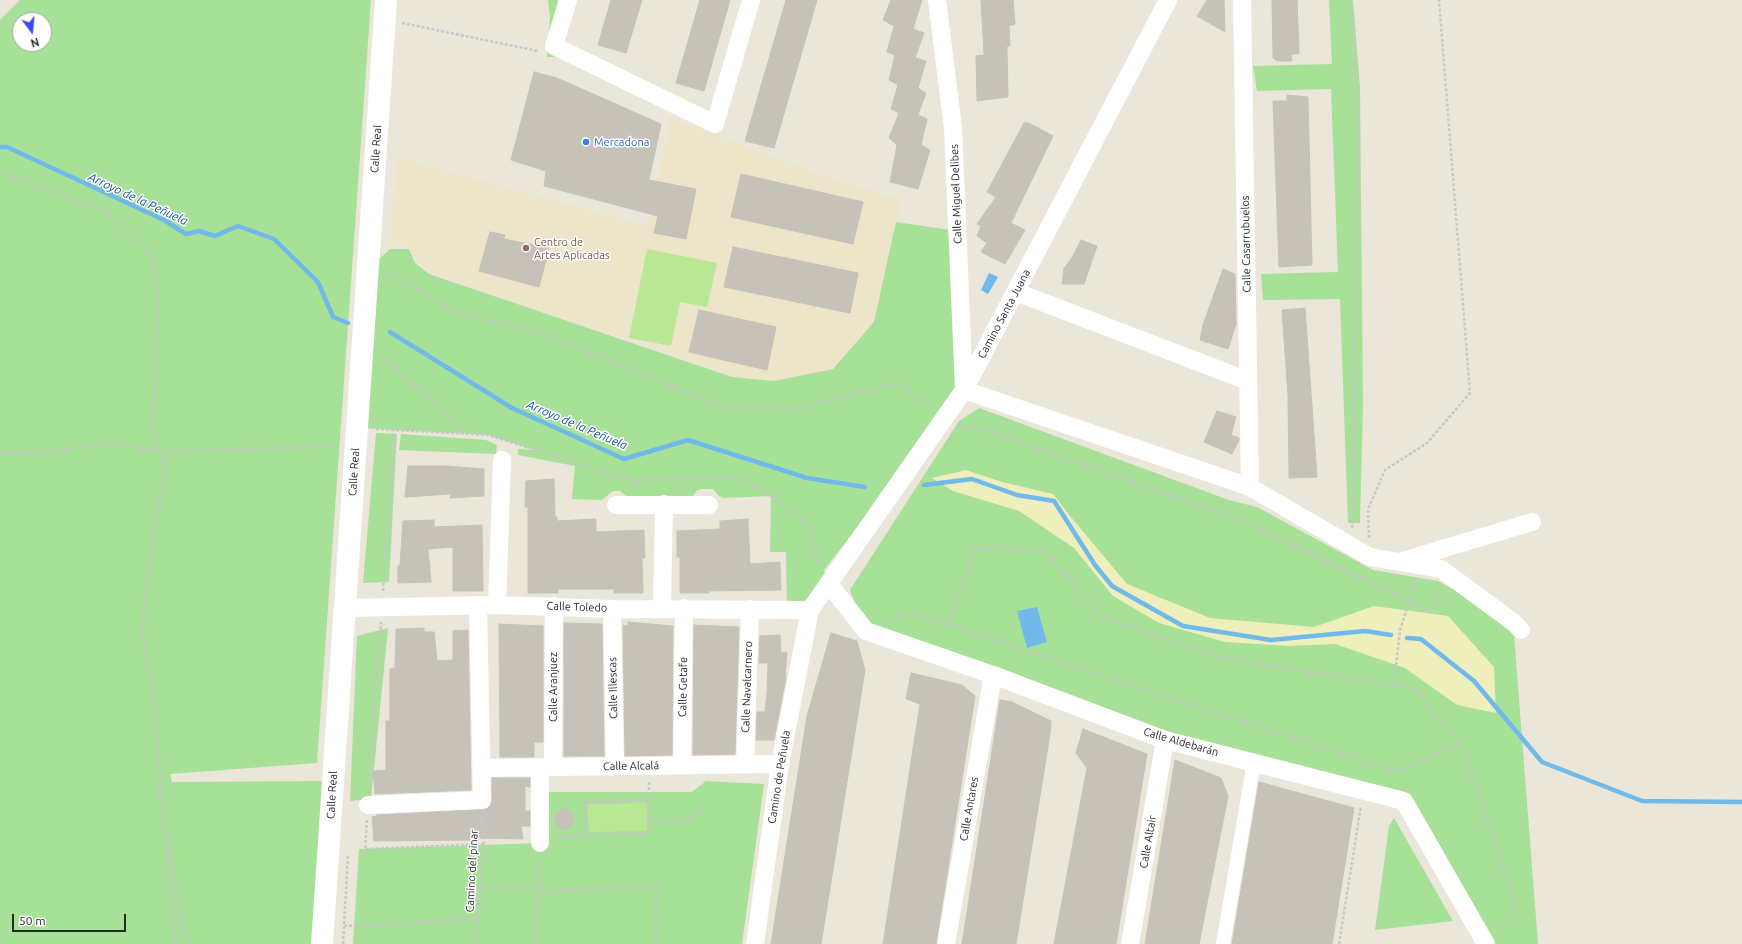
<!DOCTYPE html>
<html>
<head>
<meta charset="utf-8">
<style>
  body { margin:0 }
  #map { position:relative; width:1742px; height:944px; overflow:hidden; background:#eae6da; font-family:Ubuntu,sans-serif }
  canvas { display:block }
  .north { position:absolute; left:12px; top:12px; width:40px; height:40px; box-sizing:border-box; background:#fff; border:1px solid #a9a9a9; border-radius:50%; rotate:164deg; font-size:11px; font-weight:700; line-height:16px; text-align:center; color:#282828 }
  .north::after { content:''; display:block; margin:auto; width:14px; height:18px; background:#3d47f5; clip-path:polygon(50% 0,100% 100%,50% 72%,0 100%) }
  .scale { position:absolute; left:12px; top:914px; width:114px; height:18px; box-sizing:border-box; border:2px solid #282828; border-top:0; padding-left:5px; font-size:12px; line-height:14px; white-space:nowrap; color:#282828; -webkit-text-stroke:3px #fff; paint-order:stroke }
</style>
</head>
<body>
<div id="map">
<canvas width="1742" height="944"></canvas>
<div class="north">N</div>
<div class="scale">50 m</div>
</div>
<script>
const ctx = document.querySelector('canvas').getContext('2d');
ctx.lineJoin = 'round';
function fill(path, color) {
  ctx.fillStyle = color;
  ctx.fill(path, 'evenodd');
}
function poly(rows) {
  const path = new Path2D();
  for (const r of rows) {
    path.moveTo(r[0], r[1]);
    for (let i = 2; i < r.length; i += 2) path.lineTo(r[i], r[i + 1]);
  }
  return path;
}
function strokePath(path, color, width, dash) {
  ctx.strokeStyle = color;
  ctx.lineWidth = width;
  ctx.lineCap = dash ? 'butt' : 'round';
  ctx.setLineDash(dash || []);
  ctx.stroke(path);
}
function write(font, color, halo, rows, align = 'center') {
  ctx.font = font + ' Ubuntu,sans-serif';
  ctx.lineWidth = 3;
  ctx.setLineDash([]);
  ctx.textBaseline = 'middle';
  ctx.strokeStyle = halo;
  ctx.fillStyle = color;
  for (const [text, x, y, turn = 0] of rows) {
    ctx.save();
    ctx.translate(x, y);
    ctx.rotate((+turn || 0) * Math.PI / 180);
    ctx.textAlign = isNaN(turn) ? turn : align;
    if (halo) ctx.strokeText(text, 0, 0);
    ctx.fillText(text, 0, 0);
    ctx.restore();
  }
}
fill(poly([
  [671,118,827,177,901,200,874,322,833,369,774,381,732,377,624,338,474,293,461,283,434,274,421,266,408,247,400,244,390,249,396,157,648,226]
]), '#ece5c9');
fill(poly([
  [20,0,371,0,317,763,170,774,172,782,332,781,315,944,0,944,0,20],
  [20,20,44,20,44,44,20,44],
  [548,0,568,0,554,46,556,57,547,57,550,16],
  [1329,0,1353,0,1360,88,1363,405,1360,523,1348,523,1340,299,1263,300,1261,274,1338,272,1331,89,1257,91,1253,66,1332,64],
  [896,222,957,231,964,390,824,570,829,584,810,610,787,610,786,552,770,552,771,496,723,498,719,496,713,489,701,489,696,491,692,498,629,498,620,491,613,491,602,500,572,499,575,466,518,455,518,449,535,450,488,435,363,428,379,259,390,249,409,249,415,263,429,274,732,377,774,381,833,369,874,322],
  [979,408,1229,500,1257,507,1373,570,1438,581,1513,622,1538,944,1486,944,1404,801,1165,740,866,631,850,590,959,421],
  [376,433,397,434,389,582,363,583],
  [401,434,486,440,497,445,496,454,399,450],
  [388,628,371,799,350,801,357,636],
  [706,781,764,784,742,944,353,944,359,849,540,843,545,792,692,792],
  [1394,818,1453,921,1375,930,1389,826]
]), '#a7e097');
fill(poly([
  [966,470,1002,482,1053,494,1070,516,1127,584,1210,618,1314,627,1374,606,1448,616,1494,667,1496,713,1457,705,1405,668,1335,644,1288,646,1225,642,1159,623,1113,596,1074,548,1019,511,953,491,932,478]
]), '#efeebd');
fill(poly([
  [647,249,717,263,707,307,680,302,671,346,629,338],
  [647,803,647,831,589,832,587,804]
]), '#b9e793');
fill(poly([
  [989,273,998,277,988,294,981,290],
  [1037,607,1047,642,1027,648,1017,611]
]), '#6fbaeb');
strokePath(poly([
  [0,147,7,147,164,220,186,234,199,231,215,236,238,226,274,239,318,282,333,317,348,323],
  [390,332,512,408,624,459,688,440,807,478,865,487],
  [924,485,972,479,1017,495,1054,501,1095,565,1112,586,1183,626,1271,640,1365,631,1391,635],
  [1407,638,1421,639,1474,681,1542,762,1642,801,1742,802]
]), '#6fbaeb', 4.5);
const building = poly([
  [611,0,642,0,626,53,598,45,611,0],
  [700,0,730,0,704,91,676,83,700,0],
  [786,0,817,0,774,148,745,141,786,0],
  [891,0,922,0,913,29,924,33,915,58,926,61,918,88,926,93,918,115,927,119,921,145,930,150,918,189,890,182,897,145,889,138,899,113,891,109,898,85,889,80,895,55,887,52,894,26,883,20,891,0],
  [981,0,1013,0,1015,24,1009,26,1010,46,1007,46,1008,97,977,101,976,56,984,55,981,0],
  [1207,0,1224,0,1225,32,1197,16,1207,0],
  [1272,0,1297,0,1299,53,1291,55,1292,61,1277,61,1273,58,1272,0],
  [534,72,557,78,661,124,649,180,696,189,686,239,654,233,658,216,544,186,546,171,511,160,534,72],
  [1287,95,1308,97,1312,265,1279,267,1273,101,1287,101,1287,95],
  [1024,123,1029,123,1053,136,1011,223,1025,230,1005,264,981,252,987,243,977,236,981,226,977,224,996,197,987,192,1024,123],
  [741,174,863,202,853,244,731,217,741,174],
  [490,232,505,235,504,239,549,248,539,287,479,271,490,232],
  [1081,240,1097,246,1084,284,1062,284,1064,268,1072,258,1081,240],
  [733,247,858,273,850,313,724,287,733,247],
  [1223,269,1235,274,1236,324,1228,349,1200,340,1203,325,1223,269],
  [1305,308,1317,477,1289,478,1288,396,1282,310,1305,308],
  [699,310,776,327,767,370,689,352,699,310],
  [1217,411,1236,417,1231,435,1239,438,1239,440,1232,454,1204,442,1217,411],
  [408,466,447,466,484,469,484,496,450,498,451,494,405,497,408,466],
  [554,479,555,517,557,517,557,521,596,519,596,532,644,530,645,558,642,558,643,593,614,593,614,589,558,589,558,593,528,593,528,507,525,507,526,481,554,479],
  [748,519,750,564,780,562,781,590,709,591,709,593,680,593,680,557,677,557,677,531,720,529,720,521,748,519],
  [434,520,434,527,482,525,483,591,453,591,453,547,428,549,431,582,398,583,398,566,400,565,403,521,434,520],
  [628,622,673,626,672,755,625,756,623,625,628,626,628,622],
  [564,623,602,624,604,756,564,756,564,623],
  [499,624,543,626,543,742,534,742,534,757,500,757,499,624],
  [694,625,739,627,735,754,693,755,694,625],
  [424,628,424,632,434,632,437,661,453,660,453,631,468,630,471,790,375,794,373,771,386,770,386,721,390,721,390,669,395,668,396,629,424,628],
  [831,633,857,641,865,670,821,944,771,944,807,716,831,633],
  [780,635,781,653,787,652,785,677,786,677,774,740,756,740,757,712,765,712,767,692,768,663,759,663,760,636,780,635],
  [911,673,962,685,975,696,936,944,883,944,920,704,906,699,911,673],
  [1000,700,1012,702,1051,721,1050,734,1016,944,962,944,1000,700],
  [1083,729,1147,754,1116,944,1054,944,1087,768,1076,753,1083,729],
  [1175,760,1221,778,1228,796,1199,944,1145,944,1175,760],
  [492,778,530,778,530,787,525,786,525,811,530,811,530,826,521,826,523,839,477,838,477,840,374,841,372,817,377,816,377,815,487,809,491,805,492,800,492,778],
  [1259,782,1354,808,1332,944,1232,944,1259,782],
  [567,809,572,813,574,822,568,828,559,829,556,823,555,815,560,810,567,809]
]);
fill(building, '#c6c2ba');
strokePath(building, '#c5c2b4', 1);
strokePath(poly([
  [1350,0,1358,131,1352,529],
  [402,23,538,51],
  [0,172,101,210,124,228,150,252,158,281,156,383,151,434,160,452,166,471,154,529,142,629,154,702,174,931,177,944],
  [386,272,457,313,546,335,723,407,795,409,896,383,932,408],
  [381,355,468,433],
  [958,428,975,427,1244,521,1427,610,1448,593],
  [376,429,488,435,631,480,740,478,771,496,808,524,817,559,822,567],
  [0,452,35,454,110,443,160,452,338,446],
  [687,479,687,490],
  [638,490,638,480],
  [1369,538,1368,509,1385,470,1427,443,1470,393,1439,0],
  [383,591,394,430],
  [888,621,906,613,950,625,975,548,1045,551,1101,616,1221,658,1319,674,1413,687,1460,743,1516,908,1496,931],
  [950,625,1396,772,1460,743],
  [1394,685,1400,630,1416,580],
  [157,782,160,798],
  [369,789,381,622],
  [367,820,365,849,484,844],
  [648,822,682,822,704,809],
  [586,835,585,802,648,800],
  [167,836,186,944],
  [556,837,648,833,649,781],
  [538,886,539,892,656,886,656,944],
  [480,889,538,886,539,859],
  [344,926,478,920],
  [343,944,348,854],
  [476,944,484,844,482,816],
  [536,944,538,891],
  [1339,944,1361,806]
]), '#c7c7c7', 2.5, [3, 2]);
strokePath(poly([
  [1223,944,1254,762]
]), '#fff', 14);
strokePath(poly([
  [568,0,554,46,715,124,751,0],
  [937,0,953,128,964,390,1250,487,1370,557,1441,569,1513,622,1521,630],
  [1242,0,1250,487],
  [1016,292,1248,381],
  [616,505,709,505],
  [1402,561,1532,522],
  [829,584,866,631,993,675,1165,740,1404,801,1486,944],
  [497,605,502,460],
  [344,608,497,605,612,609,810,610],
  [662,608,664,504],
  [612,609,615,766],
  [745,765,750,609],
  [682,766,684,608],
  [540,767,540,843],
  [553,767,554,606],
  [481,768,780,764],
  [368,805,482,800,478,605],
  [755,944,780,764,810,610,964,390,1168,0],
  [946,944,993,675],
  [1130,944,1165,740]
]), '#fff', 18);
strokePath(poly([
  [322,944,386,0]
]), '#fff', 22);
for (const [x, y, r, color] of [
  [586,142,4,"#3f7fe0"],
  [526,248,4,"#8d6e63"]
]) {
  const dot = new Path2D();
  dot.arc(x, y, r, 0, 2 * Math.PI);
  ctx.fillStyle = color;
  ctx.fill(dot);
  strokePath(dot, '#fff', 1.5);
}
write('11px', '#366cbe', '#fff', [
  ["Mercadona",594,142]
], 'left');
write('11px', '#282828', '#fff', [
  ["Calle Real",376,149,-86],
  ["Calle Miguel Delibes",956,194,-92],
  ["Calle Casarrubuelos",1246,244,-91],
  ["Camino Santa Juana",1004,314,-62],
  ["Calle Real",354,472,-86],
  ["Calle Toledo",577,607,2],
  ["Calle Aranjuez",553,687,-90],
  ["Calle Getafe",683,687,-89],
  ["Calle Navalcarnero",747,687,-88],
  ["Calle Illescas",613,688,-91],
  ["Calle Aldebarán",1181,742,16],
  ["Calle Alcalá",631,766,-1],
  ["Camino de Peñuela",779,777,-81],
  ["Calle Real",332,795,-87],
  ["Calle Antares",969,809,-80],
  ["Calle Altair",1148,842,-80],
  ["Camino del pinar",472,871,-87]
]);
write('11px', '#785e54', '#fff', [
  ["Centro de",534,242],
  ["Artes Aplicadas",534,255]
], 'left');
write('italic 12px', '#115594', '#fff', [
  ["Arroyo de la Peñuela",138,199,25],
  ["Arroyo de la Peñuela",577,425,23]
]);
</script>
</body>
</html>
